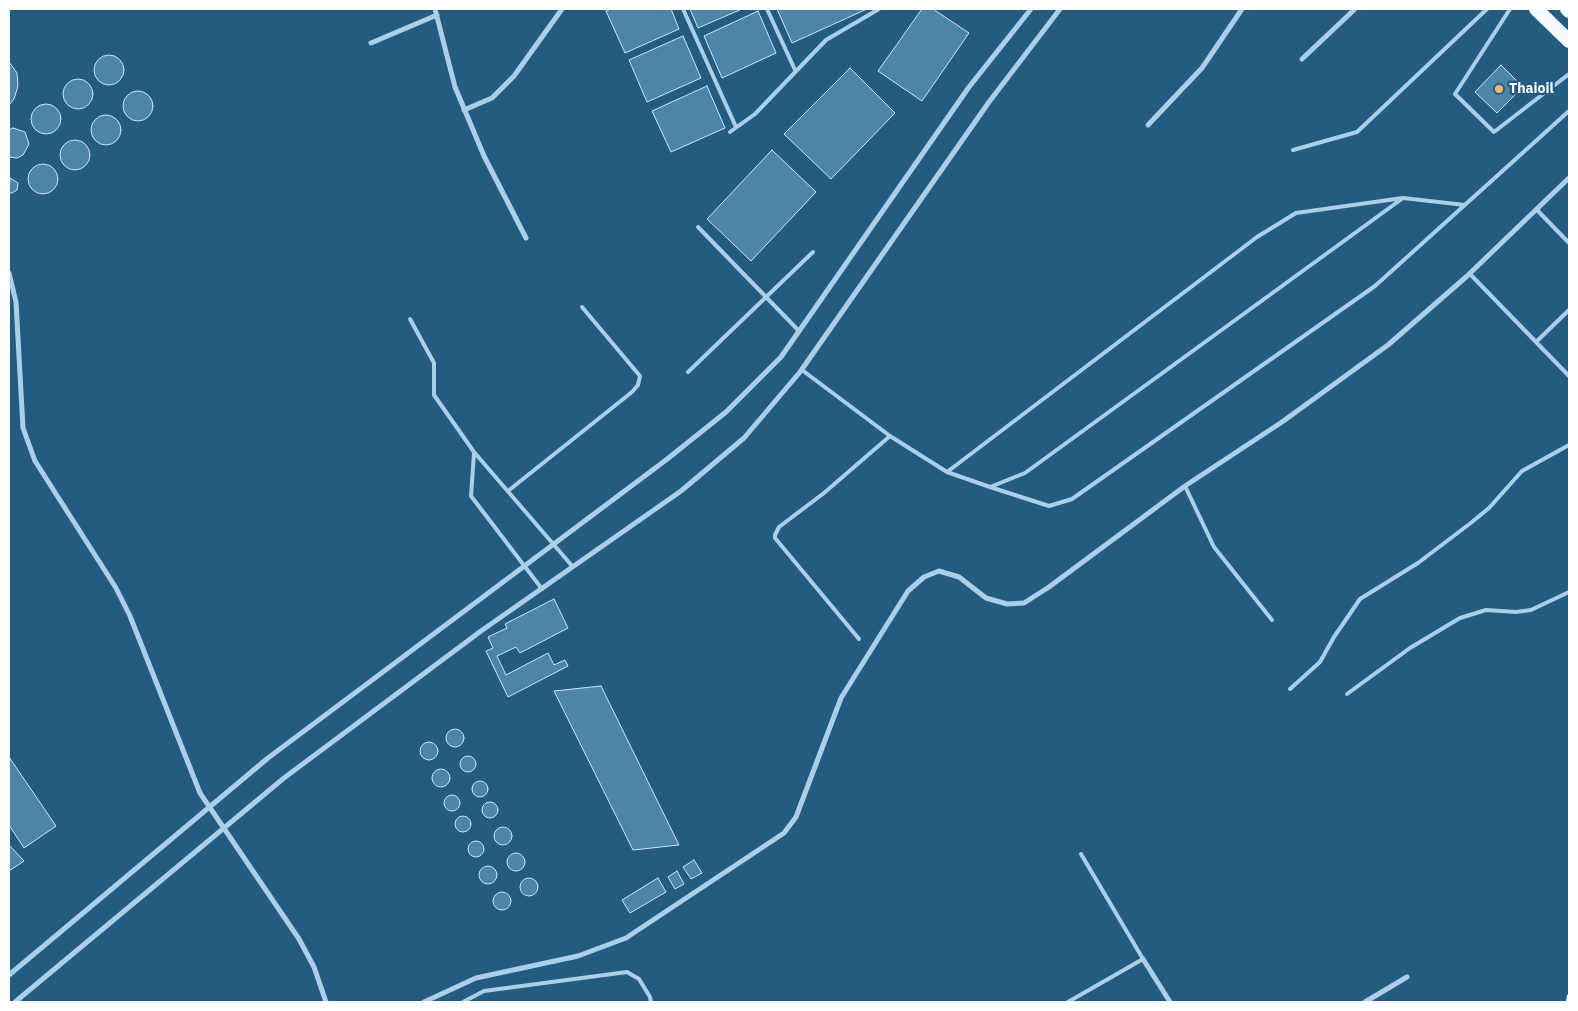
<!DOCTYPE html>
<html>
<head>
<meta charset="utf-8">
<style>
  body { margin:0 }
  #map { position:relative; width:1578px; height:1011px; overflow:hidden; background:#245b81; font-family:"IBM Plex Sans",sans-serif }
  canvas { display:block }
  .frame { position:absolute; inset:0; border:10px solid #fff; pointer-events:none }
</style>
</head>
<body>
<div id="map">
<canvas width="1578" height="1011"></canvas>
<div class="frame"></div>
</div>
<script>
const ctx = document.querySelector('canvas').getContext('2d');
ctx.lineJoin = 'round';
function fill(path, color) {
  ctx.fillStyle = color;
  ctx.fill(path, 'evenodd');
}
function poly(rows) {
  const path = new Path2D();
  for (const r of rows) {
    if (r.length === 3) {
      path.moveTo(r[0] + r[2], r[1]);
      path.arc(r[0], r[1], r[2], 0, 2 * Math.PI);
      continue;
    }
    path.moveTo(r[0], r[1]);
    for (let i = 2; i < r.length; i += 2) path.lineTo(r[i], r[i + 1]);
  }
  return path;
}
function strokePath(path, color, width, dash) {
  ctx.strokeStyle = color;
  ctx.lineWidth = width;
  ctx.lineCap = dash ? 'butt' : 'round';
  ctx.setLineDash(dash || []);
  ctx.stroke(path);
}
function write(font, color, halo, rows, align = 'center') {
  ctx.font = font + ' "IBM Plex Sans",sans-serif';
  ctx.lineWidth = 4.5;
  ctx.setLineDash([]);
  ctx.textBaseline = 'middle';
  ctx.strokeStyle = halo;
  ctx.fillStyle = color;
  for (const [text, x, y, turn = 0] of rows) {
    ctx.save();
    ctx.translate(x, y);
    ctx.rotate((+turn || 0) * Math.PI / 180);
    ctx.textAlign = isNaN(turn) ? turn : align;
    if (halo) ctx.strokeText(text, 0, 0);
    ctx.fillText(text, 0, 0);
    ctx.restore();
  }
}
const building = poly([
  [611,9,671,9,679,29,625,53,606,11,611,9],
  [690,9,742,9,698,28,690,9],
  [777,9,867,9,792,43,777,9],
  [922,9,933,9,969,33,922,101,878,71,922,9],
  [758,11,776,53,722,78,704,36,758,11],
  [683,36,701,78,647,102,629,60,683,36],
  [109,70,15],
  [9,62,17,73,18,86,14,99,9,105,9,62],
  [1501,65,1523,87,1497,113,1475,92,1501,65],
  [850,68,895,113,831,179,784,134,850,68],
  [78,94,15],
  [707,86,725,128,671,152,652,111,707,86],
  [138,106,15],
  [46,119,15],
  [106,130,15],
  [13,128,25,132,29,144,23,155,17,158,9,157,9,130,13,128],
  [75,155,15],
  [772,150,816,192,751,261,707,219,772,150],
  [43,179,15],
  [10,178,18,183,17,190,12,193,9,193,10,178],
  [554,599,568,628,520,653,516,647,497,656,506,675,548,653,554,665,565,660,568,666,508,697,486,651,493,648,488,637,507,628,505,624,554,599],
  [601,686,679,845,633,850,554,691,601,686],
  [455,738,9],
  [429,751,9],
  [468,764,8],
  [9,757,56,826,24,848,9,825,9,757],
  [441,778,9],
  [480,789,8],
  [452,803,8],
  [490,810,8],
  [463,824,8],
  [503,836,9],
  [476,849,8],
  [9,845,24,861,9,871,9,845],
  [516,862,9],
  [694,860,702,873,691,879,683,867,694,860],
  [488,875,9],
  [677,871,684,884,675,889,668,877,677,871],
  [529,887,9],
  [658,878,666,892,630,913,622,900,658,878],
  [502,901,9]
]);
fill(building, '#4c85aa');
strokePath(building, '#cfe6f6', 1);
strokePath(poly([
  [683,9,736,127],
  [767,9,795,70],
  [1510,9,1455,94,1494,132,1569,74],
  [730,132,755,114,826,40,879,9],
  [1293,150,1357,132,1487,9],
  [1537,210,1569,243],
  [698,227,799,331],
  [1470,274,1569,376],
  [410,319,434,363,434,395,474,452,573,567],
  [1536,342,1569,310],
  [802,370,890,436,947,472,990,487,1025,473,1403,198],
  [688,372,813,252],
  [474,453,471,496,542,589],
  [947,472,1257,237,1296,213,1403,198,1465,205],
  [1185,486,1214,547,1272,620],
  [990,487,1049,506,1072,499,1375,286,1569,111],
  [508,491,632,392,638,385,640,376,582,307],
  [859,639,775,538,775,535,779,527,824,493,890,436],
  [1290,689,1320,662,1334,637,1360,599,1418,563,1472,522,1489,508,1522,471,1569,445],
  [1347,694,1410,648,1460,618,1486,610,1516,612,1531,610,1569,592],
  [463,1002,484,991,627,972,639,979,650,997,651,1002],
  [1068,1002,1143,959,1081,854]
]), '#abcfe7', 4);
strokePath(poly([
  [435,9,455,87,484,156,526,238],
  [371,43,437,15],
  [1302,59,1355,9],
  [464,110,492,98,514,76,562,9],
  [1148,125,1202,68,1242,9],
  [9,273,16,302,23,428,35,461,116,588,130,616,200,793,299,939,314,967,326,1002],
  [1143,959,1170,1002],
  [9,975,268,758,666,460,726,412,781,357,969,87,1031,9],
  [15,1002,284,778,481,631,681,491,744,438,800,372,989,102,1060,9],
  [424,1002,476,978,578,956,626,938,784,833,796,817,841,698,908,591,924,577,939,571,959,577,986,598,1007,604,1024,603,1049,587,1185,486,1282,422,1388,345,1466,277,1569,178],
  [1365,1002,1407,977]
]), '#abcfe7', 5);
strokePath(poly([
  [1536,9,1569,41],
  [1567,9,1569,11]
]), '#f6fafe', 14);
strokePath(poly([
  [1568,1002,1569,995]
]), '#fff', 4, [9, 4]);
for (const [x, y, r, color] of [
  [1499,89,5,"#f1b86f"]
]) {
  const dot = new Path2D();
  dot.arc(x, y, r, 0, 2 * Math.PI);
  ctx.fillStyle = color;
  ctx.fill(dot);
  strokePath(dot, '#245b81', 2);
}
write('bold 14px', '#fff', '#245b81', [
  ["Thaioil",1509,89]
], 'left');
</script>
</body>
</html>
